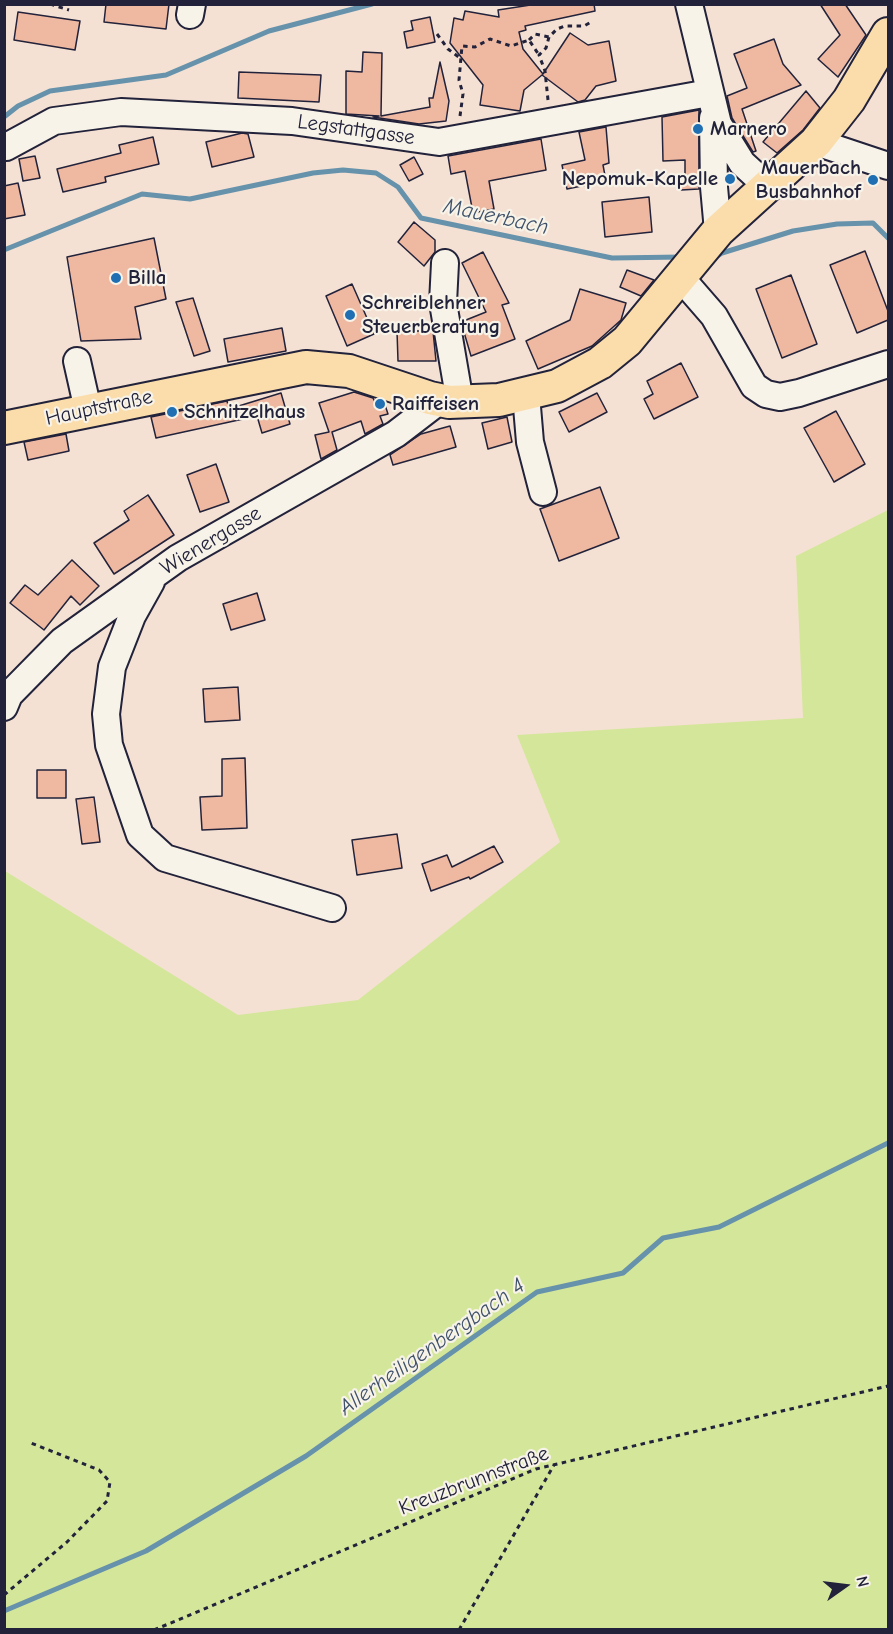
<!DOCTYPE html>
<html>
<head>
<meta charset="utf-8">
<style>
  body { margin:0 }
  #map { position:relative; width:893px; height:1634px; overflow:hidden; background:#f4e1d3; font-family:"Comic Neue",sans-serif }
  canvas { display:block }
  .frame { position:absolute; inset:0; border:6px solid #22223b; pointer-events:none }
  .north { position:absolute; left:815px; top:1556px; width:60px; height:60px; -webkit-text-stroke:4px #f7f3e8; paint-order:stroke; rotate:76deg; font-size:16px; font-weight:700; line-height:24px; text-align:center; color:#22223b }
  .north::after { content:''; display:block; margin:auto; width:21px; height:27px; background:#22223b; clip-path:polygon(50% 0,100% 100%,50% 72%,0 100%) }
</style>
</head>
<body>
<div id="map">
<canvas width="893" height="1634"></canvas>
<div class="frame"></div>
<div class="north">N</div>
</div>
<script>
const ctx = document.querySelector('canvas').getContext('2d');
ctx.lineJoin = 'round';
function fill(path, color) {
  ctx.fillStyle = color;
  ctx.fill(path, 'evenodd');
}
function poly(rows) {
  const path = new Path2D();
  for (const r of rows) {
    path.moveTo(r[0], r[1]);
    for (let i = 2; i < r.length; i += 2) path.lineTo(r[i], r[i + 1]);
  }
  return path;
}
function strokePath(path, color, width, dash) {
  ctx.strokeStyle = color;
  ctx.lineWidth = width;
  ctx.lineCap = dash ? 'butt' : 'round';
  ctx.setLineDash(dash || []);
  ctx.stroke(path);
}
function write(font, color, halo, rows, align = 'center') {
  ctx.font = font + ' "Comic Neue",sans-serif';
  ctx.lineWidth = 4.5;
  ctx.setLineDash([]);
  ctx.textBaseline = 'middle';
  ctx.strokeStyle = halo;
  ctx.fillStyle = color;
  for (const [text, x, y, turn = 0] of rows) {
    ctx.save();
    ctx.translate(x, y);
    ctx.rotate((+turn || 0) * Math.PI / 180);
    ctx.textAlign = isNaN(turn) ? turn : align;
    if (halo) ctx.strokeText(text, 0, 0);
    ctx.fillText(text, 0, 0);
    ctx.restore();
  }
}
fill(poly([
  [888,510,888,1629,5,1629,5,871,238,1015,358,1000,560,842,517,735,803,718,796,556]
]), '#d4e69a');
strokePath(poly([
  [4,117,18,106,50,91,166,75,269,31,372,4],
  [4,250,142,194,190,199,313,173,343,170,376,173,398,187,421,218,612,258,682,257],
  [713,259,722,253,793,231,837,224,873,223,888,238],
  [4,1611,146,1551,306,1456,537,1292,623,1273,663,1238,719,1227,888,1143]
]), '#6792ab', 5);
const building = poly([
  [106,4,169,4,166,29,104,22,106,4],
  [537,4,594,4,595,11,525,26,526,30,519,32,523,49,543,74,570,33,588,45,609,41,616,81,596,86,585,100,578,102,542,75,524,90,520,111,480,105,483,85,450,43,454,18,463,20,465,11,499,17,498,10,537,4],
  [820,4,845,4,866,35,838,77,818,59,840,35,820,4],
  [18,12,80,21,75,50,14,40,18,12],
  [430,17,435,42,407,48,404,32,413,30,411,21,430,17],
  [774,39,783,64,801,85,742,109,756,151,753,152,732,118,727,96,747,88,734,54,774,39],
  [363,52,382,53,381,116,430,107,429,98,433,98,440,62,449,101,446,121,419,124,373,117,379,116,346,114,346,71,362,72,363,52],
  [239,72,321,75,319,102,238,98,239,72],
  [806,91,820,108,803,130,777,153,763,142,806,91],
  [699,110,699,189,681,190,680,185,685,184,685,160,663,161,662,117,699,110],
  [606,127,609,163,603,165,606,181,567,189,562,165,585,160,579,132,606,127],
  [242,133,248,134,254,157,212,167,206,142,242,133],
  [153,137,159,164,105,177,106,182,63,192,57,169,121,153,119,145,153,137],
  [541,139,546,170,489,181,494,209,473,213,465,171,451,174,448,156,541,139],
  [35,156,40,178,23,181,19,159,35,156],
  [414,157,423,174,409,181,400,165,414,157],
  [18,183,25,215,4,219,4,186,18,183],
  [649,197,652,232,605,237,602,202,649,197],
  [414,222,435,240,435,252,424,266,398,242,414,222],
  [154,238,166,299,135,307,141,339,81,341,67,257,154,238],
  [865,251,888,311,888,320,857,333,830,265,865,251],
  [483,252,509,303,502,305,515,339,471,356,461,322,486,312,462,263,483,252],
  [627,270,654,280,641,296,620,287,627,270],
  [791,275,817,344,782,358,756,289,791,275],
  [352,284,374,334,347,346,326,296,352,284],
  [580,289,626,303,621,320,592,346,538,369,526,341,570,320,580,289],
  [193,298,210,351,194,356,176,302,193,298],
  [282,328,286,351,228,362,224,339,282,328],
  [397,331,433,331,436,361,398,361,397,331],
  [681,363,698,397,654,419,644,399,653,394,647,381,681,363],
  [354,392,373,398,375,402,384,402,388,414,380,416,383,424,365,434,361,421,332,432,337,450,321,459,315,435,329,432,319,403,354,392],
  [281,393,290,424,262,433,257,416,156,438,151,417,227,401,229,409,281,393],
  [597,393,607,412,569,432,559,412,597,393],
  [836,411,865,464,834,482,804,428,836,411],
  [507,417,512,442,488,449,482,423,507,417],
  [450,426,456,447,393,465,390,455,421,434,450,426],
  [66,434,69,451,28,460,24,442,66,434],
  [216,464,229,502,200,512,187,475,216,464],
  [600,487,619,538,559,561,540,509,600,487],
  [148,495,174,535,114,574,94,543,129,520,124,511,148,495],
  [72,560,99,586,80,605,71,596,44,630,10,603,25,585,38,595,72,560],
  [257,593,265,620,231,630,223,604,257,593],
  [238,687,240,720,205,722,203,689,238,687],
  [245,758,247,828,202,830,200,797,222,796,222,759,245,758],
  [37,770,66,770,66,798,37,798,37,770],
  [94,797,100,842,82,844,76,799,94,797],
  [397,834,402,868,357,875,352,840,397,834],
  [494,846,503,862,470,879,469,877,431,891,422,864,447,855,452,867,494,846]
]);
fill(building, '#eeb8a1');
strokePath(building, '#22223b', 1.5);
const minor = poly([
  [689,4,718,124,742,163,767,186],
  [190,15,192,4],
  [713,118,714,187,718,231],
  [816,142,888,166],
  [6,147,54,121,121,112,292,121,439,142,709,93],
  [445,263,443,303,460,402],
  [681,278,714,316,754,386,766,394,780,397,799,393,888,364],
  [77,361,88,410],
  [526,395,530,442,543,492],
  [151,582,132,616,112,667,106,714,109,745,140,835,165,858,332,908],
  [4,707,9,695,62,641,178,558,396,434,439,401]
]);
const major = poly([
  [4,428,306,367,349,371,430,398,449,402,499,400,557,386,600,363,627,341,718,231,816,142,849,100,888,34]
]);
strokePath(minor, '#22223b', 30);
strokePath(major, '#22223b', 36);
strokePath(poly([
  [50,4,69,10],
  [437,34,448,49,460,58],
  [529,40,535,34,549,37],
  [548,100,545,71,539,55,546,48,549,37,557,29,565,26,584,26,593,21],
  [460,116,463,94,459,80,462,46,475,47,490,39,511,46,529,40,539,55],
  [4,1595,67,1542,107,1501,110,1482,99,1470,31,1443],
  [154,1630,536,1469,888,1386],
  [459,1630,554,1465]
]), '#22223b', 3, [4.5, 4.5]);
strokePath(minor, '#f7f3e8', 26);
strokePath(major, '#faddab', 32);
for (const [x, y, r, color] of [
  [698,129,6,"#1f6fb2"],
  [730,179,6,"#1f6fb2"],
  [873,180,6,"#1f6fb2"],
  [116,278,6,"#1f6fb2"],
  [350,315,6,"#1f6fb2"],
  [380,404,6,"#1f6fb2"],
  [172,412,6,"#1f6fb2"]
]) {
  const dot = new Path2D();
  dot.arc(x, y, r, 0, 2 * Math.PI);
  ctx.fillStyle = color;
  ctx.fill(dot);
  strokePath(dot, '#f7f3e8', 2);
}
write('bold 21px', '#22223b', '#f7f3e8', [
  ["Marnero",710,129],
  ["Mauerbach",861,168,"right"],
  ["Busbahnhof",861,192,"right"],
  ["Nepomuk-Kapelle",718,179,"right"],
  ["Billa",128,278],
  ["Schreiblehner",362,303],
  ["Steuerberatung",362,327],
  ["Raiffeisen",392,404],
  ["Schnitzelhaus",184,412]
], 'left');
write('21px', '#22223b', '#f7f3e8', [
  ["Legstattgasse",356,130,8],
  ["Hauptstraße",99,408,-12],
  ["Wienergasse",211,541,-31],
  ["Kreuzbrunnstraße",474,1481,-21]
]);
write('italic 22px', '#3f516a', '#f7f3e8', [
  ["Mauerbach",496,217,12],
  ["Allerheiligenbergbach 4",432,1347,-35]
]);
</script>
</body>
</html>
